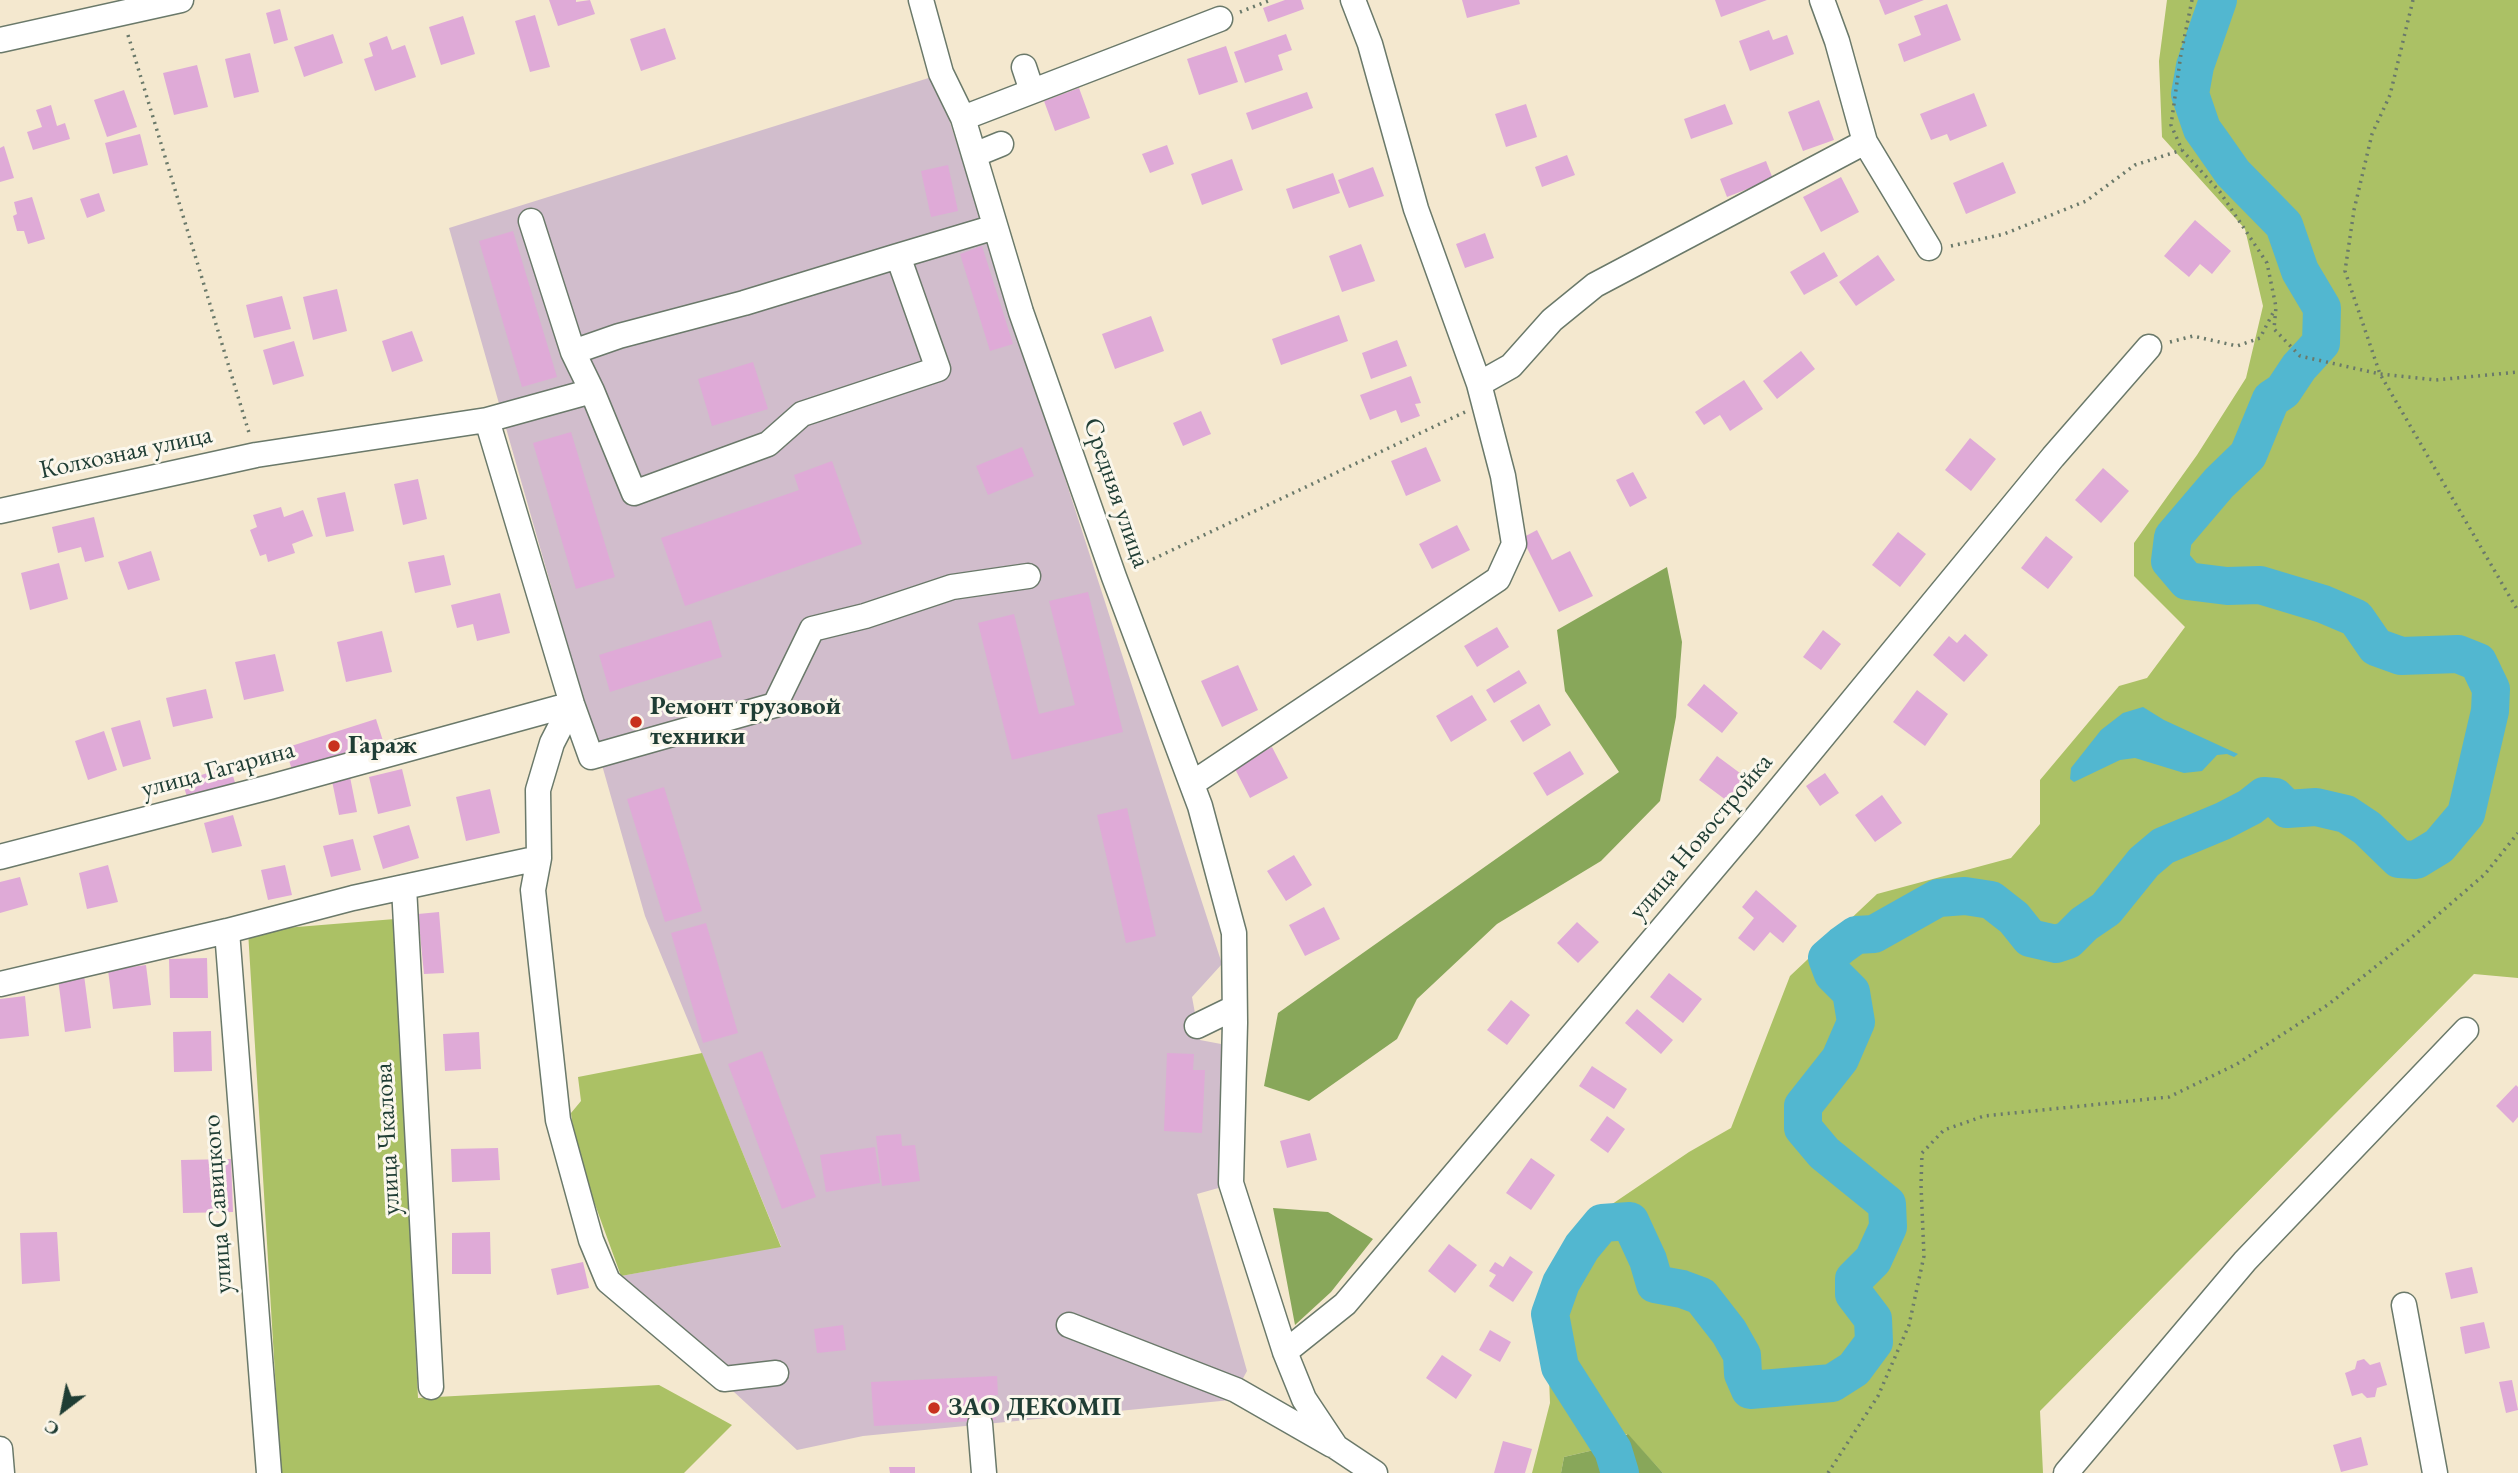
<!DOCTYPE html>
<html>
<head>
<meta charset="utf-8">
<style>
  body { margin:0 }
  #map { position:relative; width:2518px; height:1473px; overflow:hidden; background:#f4e8cf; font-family:"EB Garamond",serif }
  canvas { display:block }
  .north { position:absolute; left:28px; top:1375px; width:70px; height:70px; -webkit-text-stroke:5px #fbf7ec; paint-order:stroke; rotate:212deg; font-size:19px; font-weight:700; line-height:28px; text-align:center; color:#1f3d34 }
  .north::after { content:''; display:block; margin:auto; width:24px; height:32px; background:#1f3d34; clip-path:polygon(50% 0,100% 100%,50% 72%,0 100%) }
</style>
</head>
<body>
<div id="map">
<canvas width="2518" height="1473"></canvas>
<div class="north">С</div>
</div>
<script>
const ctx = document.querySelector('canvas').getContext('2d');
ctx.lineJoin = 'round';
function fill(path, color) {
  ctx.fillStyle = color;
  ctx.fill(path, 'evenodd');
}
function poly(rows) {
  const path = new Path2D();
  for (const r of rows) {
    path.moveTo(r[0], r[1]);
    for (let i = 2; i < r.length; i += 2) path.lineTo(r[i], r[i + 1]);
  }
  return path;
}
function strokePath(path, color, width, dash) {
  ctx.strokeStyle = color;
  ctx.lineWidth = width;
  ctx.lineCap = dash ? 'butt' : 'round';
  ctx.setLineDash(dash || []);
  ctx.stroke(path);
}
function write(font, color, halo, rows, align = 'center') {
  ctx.font = font + ' "EB Garamond",serif';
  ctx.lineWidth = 6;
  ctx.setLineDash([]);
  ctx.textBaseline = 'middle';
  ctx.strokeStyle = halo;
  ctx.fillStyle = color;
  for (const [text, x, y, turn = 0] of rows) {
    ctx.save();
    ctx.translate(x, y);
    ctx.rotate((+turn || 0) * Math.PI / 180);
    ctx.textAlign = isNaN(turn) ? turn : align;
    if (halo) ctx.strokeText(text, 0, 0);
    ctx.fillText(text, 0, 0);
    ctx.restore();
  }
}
fill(poly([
  [935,76,1222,964,1192,997,1200,1040,1221,1044,1222,1187,1197,1194,1247,1371,1231,1400,863,1436,797,1450,734,1392,695,1365,599,1291,608,1281,621,1276,781,1246,645,916,449,228]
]), '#d1bdcc');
fill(poly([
  [2167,0,2518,0,2518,978,2474,974,2040,1411,2043,1473,1663,1473,1627,1434,1594,1450,1564,1457,1561,1473,1532,1473,1550,1403,1545,1274,1593,1217,1689,1152,1731,1128,1790,976,1877,894,2011,858,2040,824,2040,780,2119,686,2147,678,2185,627,2134,576,2134,543,2197,455,2246,378,2263,306,2245,229,2162,137,2159,61],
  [395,919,418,1398,659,1385,732,1425,684,1473,281,1473,248,931],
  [702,1053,781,1247,621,1276,576,1152,571,1113,581,1101,578,1077]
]), '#abc165');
fill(poly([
  [1667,567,1682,642,1676,717,1660,801,1601,861,1497,924,1417,999,1397,1039,1309,1101,1264,1086,1278,1013,1619,772,1565,691,1557,630],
  [1273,1208,1328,1212,1373,1239,1331,1292,1295,1325],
  [1628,1434,1663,1473,1561,1473,1564,1457,1594,1450]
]), '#88a75a');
fill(poly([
  [2143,707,2164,720,2238,754,2234,757,2227,754,2217,755,2202,771,2184,773,2135,758,2120,760,2074,782,2070,779,2071,768,2101,730,2123,713]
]), '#52b7d0');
strokePath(poly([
  [1620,1473,1613,1450,1560,1367,1550,1314,1561,1283,1582,1247,1602,1223,1630,1221,1648,1260,1655,1284,1682,1289,1701,1296,1729,1332,1742,1355,1743,1374,1750,1390,1832,1383,1854,1369,1874,1342,1873,1319,1854,1294,1854,1279,1873,1260,1888,1227,1887,1204,1824,1153,1803,1128,1803,1106,1840,1059,1856,1022,1851,992,1833,974,1827,958,1842,945,1856,935,1874,934,1938,898,1965,896,1991,900,2014,918,2030,938,2056,944,2068,940,2084,924,2106,909,2144,862,2163,846,2223,821,2250,807,2264,796,2275,797,2287,809,2316,807,2346,814,2367,828,2399,859,2416,860,2439,846,2466,814,2490,711,2491,689,2478,662,2458,654,2401,656,2376,647,2356,618,2323,604,2260,585,2227,586,2187,581,2170,561,2173,537,2219,483,2248,455,2271,399,2283,391,2299,367,2321,343,2322,308,2300,271,2284,225,2233,173,2212,143,2202,129,2190,94,2195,66,2218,0]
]), '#52b7d0', 38);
fill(poly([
  [549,0,576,0,576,2,590,0,595,14,558,26],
  [1285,0,1301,0,1304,9,1268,22,1263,8],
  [1462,0,1519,0,1520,4,1467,18],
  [1715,0,1767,0,1721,17],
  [1879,0,1924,0,1885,15],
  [1947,4,1961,40,1904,62,1898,44,1921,35,1914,16],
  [280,9,288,40,274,44,266,13],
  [535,15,550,67,530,72,515,21],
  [463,16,475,54,441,65,429,27],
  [665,28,676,59,641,71,630,39],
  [1769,30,1773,40,1787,35,1794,54,1750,71,1739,41],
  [333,34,343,63,304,77,294,47],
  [1286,34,1292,50,1278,55,1283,70,1245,83,1234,52],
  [387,36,392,50,405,45,416,77,375,91,364,59,373,56,369,43],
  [1226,46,1238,82,1199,95,1187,59],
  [250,53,259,92,234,98,225,59],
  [197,65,208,107,174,115,163,73],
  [1079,88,1090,118,1055,131,1044,101],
  [124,90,137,127,107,137,94,100],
  [1307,92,1313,108,1252,130,1246,113],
  [1974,93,1987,126,1950,141,1947,134,1931,140,1920,114],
  [1819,100,1834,140,1803,151,1788,112],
  [1526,104,1537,137,1506,147,1495,114],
  [1725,104,1733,124,1691,139,1684,119],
  [51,105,57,126,65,123,70,139,33,150,27,132,42,127,36,110],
  [140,134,148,165,113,174,105,143],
  [1167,145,1174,164,1150,173,1142,154],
  [4,146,14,178,0,182,0,148],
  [1567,155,1575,175,1542,187,1535,167],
  [1232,159,1243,190,1202,205,1191,174],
  [1766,161,1773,179,1727,197,1720,179],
  [2003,162,2016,193,1966,214,1953,183],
  [948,165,958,211,931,217,921,171],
  [1373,167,1384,196,1349,208,1338,180],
  [1333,173,1340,193,1293,209,1286,189],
  [1841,177,1859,212,1821,232,1803,197],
  [99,193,105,211,87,218,80,199],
  [32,197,45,239,28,244,24,231,17,231,13,216,17,214,14,202],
  [2195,220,2231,251,2212,274,2200,264,2189,277,2164,256],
  [513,231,557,377,522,387,479,241],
  [1485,233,1494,258,1465,268,1456,244],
  [1361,244,1375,281,1342,292,1329,256],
  [982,246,1013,344,990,351,960,254],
  [1824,252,1838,276,1804,295,1790,272],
  [1878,255,1895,280,1856,306,1839,282],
  [337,289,347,331,313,340,303,297],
  [282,296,291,329,254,338,246,305],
  [1339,315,1348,341,1281,365,1272,339],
  [1151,316,1164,351,1115,369,1102,334],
  [412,331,423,361,392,372,382,341],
  [1397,340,1407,366,1371,379,1362,353],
  [294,341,304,376,273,385,263,350],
  [1801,351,1815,369,1777,399,1763,381],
  [753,362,768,409,712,426,698,379],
  [1411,376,1421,403,1415,404,1420,416,1401,423,1396,410,1370,420,1360,395],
  [1744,380,1763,409,1730,431,1720,415,1704,425,1695,412],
  [1201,411,1211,434,1183,446,1173,423],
  [571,432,615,577,576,589,533,443],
  [1970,438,1996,459,1971,491,1945,470],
  [1022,447,1034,476,988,495,976,466],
  [1426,447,1441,481,1406,496,1391,461],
  [832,461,862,544,685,606,661,538,799,490,794,475],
  [2103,468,2129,491,2101,523,2075,500],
  [1633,472,1647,498,1630,507,1616,480],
  [418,479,427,519,403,525,394,484],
  [345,492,354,531,326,537,317,498],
  [281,507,284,517,303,510,313,536,292,544,295,553,268,562,266,554,260,556,250,530,257,527,253,515],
  [94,517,104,557,85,562,81,547,58,553,52,527],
  [1457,525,1470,550,1432,569,1419,544],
  [1537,530,1552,560,1570,551,1593,596,1559,612,1522,538],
  [1898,532,1926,554,1900,587,1872,565],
  [2046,536,2073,557,2048,589,2021,568],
  [151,551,160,580,128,590,118,562],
  [444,555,451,585,415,593,408,562],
  [59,563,68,599,30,610,21,573],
  [1088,592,1123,732,1012,760,978,623,1014,614,1039,714,1075,705,1049,601],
  [500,593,510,633,477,641,473,624,457,628,451,605],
  [711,620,722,657,610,692,599,655],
  [1497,627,1509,647,1477,667,1464,646],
  [1823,630,1841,644,1821,670,1803,657],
  [382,631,392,672,346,682,337,642],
  [1965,634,1988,655,1964,682,1933,655,1949,636,1957,643],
  [275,654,284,691,244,700,235,662],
  [1238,665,1258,710,1222,727,1201,681],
  [1519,670,1527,683,1494,703,1486,690],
  [1704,684,1738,713,1722,733,1687,705],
  [206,689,213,718,173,727,166,698],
  [1917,690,1948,714,1925,746,1893,722],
  [1472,695,1487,720,1451,742,1436,716],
  [1539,704,1551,725,1523,742,1510,721],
  [376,719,384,744,293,773,285,748],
  [140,720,151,759,123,767,111,728],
  [104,731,117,770,88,780,75,741],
  [1272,747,1288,778,1250,798,1234,767],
  [1570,751,1584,774,1547,796,1533,773],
  [1717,756,1748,779,1730,803,1699,780],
  [230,766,236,786,188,800,182,781],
  [402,769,411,806,378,814,369,777],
  [1825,773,1839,793,1820,806,1806,786],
  [350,777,357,812,339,815,332,781],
  [664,787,702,911,665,922,627,799],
  [490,789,500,833,466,841,456,797],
  [1882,795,1902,823,1875,842,1855,815],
  [1127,808,1156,936,1126,943,1097,815],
  [233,815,242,846,212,853,204,823],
  [409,825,419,858,383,869,373,836],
  [353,839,361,870,331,877,323,846],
  [1294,855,1312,885,1286,901,1267,871],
  [108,865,118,902,87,909,79,873],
  [285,865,292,895,268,900,261,870],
  [20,877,28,905,0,913,0,882],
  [1756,890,1797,926,1783,943,1770,932,1754,951,1738,938,1754,918,1742,907],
  [1324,907,1340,939,1305,956,1289,925],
  [439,912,444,973,424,974,418,914],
  [1577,922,1599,942,1578,963,1557,943],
  [706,923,738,1033,703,1043,671,933],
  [207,958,208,998,170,998,169,959],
  [146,965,151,1005,113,1009,108,970],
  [1669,973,1702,999,1683,1023,1650,997],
  [84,975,91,1028,65,1032,58,979],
  [25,996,29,1036,0,1039,0,999],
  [1511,1000,1530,1015,1507,1045,1487,1030],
  [1637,1009,1673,1040,1661,1054,1625,1023],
  [211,1031,212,1071,174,1072,173,1032],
  [479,1032,481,1069,445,1071,443,1034],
  [762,1051,816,1197,782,1209,728,1064],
  [1167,1053,1194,1054,1193,1070,1205,1070,1202,1133,1164,1131],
  [1592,1066,1627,1089,1614,1109,1579,1086],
  [2516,1085,2518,1087,2518,1117,2513,1123,2496,1106],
  [1607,1116,1625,1129,1608,1153,1590,1140],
  [1310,1133,1317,1160,1287,1168,1280,1141],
  [901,1134,902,1146,915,1145,920,1181,882,1186,876,1136],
  [875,1147,880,1183,826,1192,820,1155],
  [498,1148,500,1180,452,1182,451,1149],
  [1531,1158,1555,1175,1531,1210,1506,1193],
  [231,1159,233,1212,183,1213,181,1160],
  [57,1232,60,1281,22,1284,20,1233],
  [490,1232,491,1274,452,1274,452,1233],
  [1449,1244,1477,1265,1455,1293,1428,1271],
  [1510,1256,1533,1272,1513,1302,1489,1286,1496,1275,1489,1271,1495,1262,1503,1267],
  [583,1262,589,1288,557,1295,551,1269],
  [2472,1267,2478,1293,2451,1299,2445,1273],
  [2484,1322,2490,1348,2465,1354,2460,1327],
  [843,1325,846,1350,817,1353,814,1329],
  [1490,1330,1511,1342,1500,1362,1479,1350],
  [1442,1355,1472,1375,1456,1399,1426,1378],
  [2364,1359,2370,1365,2380,1362,2387,1385,2377,1388,2375,1397,2367,1398,2362,1393,2352,1396,2345,1373,2355,1369,2357,1361],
  [997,1376,998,1395,995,1395,996,1420,874,1426,871,1382],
  [2512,1380,2518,1410,2506,1413,2499,1382],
  [2361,1437,2368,1465,2341,1472,2333,1445],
  [1503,1441,1532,1449,1525,1473,1494,1473],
  [889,1467,915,1467,915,1473,890,1473]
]), '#dfaad7');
const minor = poly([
  [921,0,941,73,963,118,1021,312,1114,577,1200,806,1234,933,1235,1023,1231,1183,1285,1352,1304,1399,1336,1447,1375,1473],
  [1822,0,1837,41,1865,142,1929,248],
  [0,40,181,0],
  [1024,67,1032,91],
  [963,118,1220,19],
  [974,155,1001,144],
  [898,256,995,227],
  [573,352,592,391],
  [1479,384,1511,366,1552,320,1595,285,1865,142],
  [487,420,592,391,634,493,768,444,802,414,938,369,898,256,744,303,619,336,573,352,531,221],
  [0,511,256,455,487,420,572,704,591,757,775,705,812,629,865,616,952,587,1028,576],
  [572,704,552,743,538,790,539,858,533,890,558,1120,591,1240,608,1281,724,1379,776,1373],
  [1193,783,1498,579,1514,544,1503,476,1479,384,1416,209,1370,44,1353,0],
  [0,857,270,787,572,704],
  [404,887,431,1387],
  [227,931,269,1473],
  [0,984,227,931,353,898,539,858],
  [1197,1026,1234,1008],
  [2404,1305,2435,1473],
  [1069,1325,1236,1390,1332,1445],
  [1285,1352,1345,1304,1750,825,2053,457,2149,347],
  [980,1424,984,1473],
  [0,1449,2,1473],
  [2066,1473,2245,1261,2466,1030]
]);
strokePath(minor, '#6a796a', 27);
strokePath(poly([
  [2192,0,2181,54,2171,125,2182,150,2220,192,2267,263,2276,307,2274,329,2300,356,2380,374,2436,380,2518,372],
  [2413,0,2390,95,2372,134,2354,210,2345,271,2380,374,2518,611],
  [1240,12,1271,0],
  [128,35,250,436],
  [1951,246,2004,234,2086,201,2135,165,2182,150],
  [2170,342,2193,336,2237,346,2260,338,2275,309],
  [1134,568,1465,412],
  [1828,1473,1878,1396,1909,1325,1924,1256,1921,1185,1922,1153,1944,1130,1984,1116,2169,1097,2237,1064,2329,1004,2410,939,2485,874,2518,833]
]), '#6a796a', 3.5, [2, 5]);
strokePath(minor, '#fff', 24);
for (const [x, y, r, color] of [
  [636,722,7,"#c8321e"],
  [334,746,7,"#c8321e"],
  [934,1408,7,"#c8321e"]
]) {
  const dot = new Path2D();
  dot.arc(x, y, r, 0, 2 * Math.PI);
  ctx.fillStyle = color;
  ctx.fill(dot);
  strokePath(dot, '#fbf7ec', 2.5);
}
write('26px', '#1f3d34', '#fbf7ec', [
  ["Колхозная улица",126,453,-12],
  ["Средняя улица",1116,493,71],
  ["улица Гагарина",218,770,-15],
  ["улица Новостройка",1701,837,-50],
  ["улица Чкалова",388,1139,-93],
  ["улица Савицкого",218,1204,-94]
]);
write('bold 26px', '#1f3d34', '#fbf7ec', [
  ["Ремонт грузовой",650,707],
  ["техники",650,737],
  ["Гараж",348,746],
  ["ЗАО ДЕКОМП",948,1408]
], 'left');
</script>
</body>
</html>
